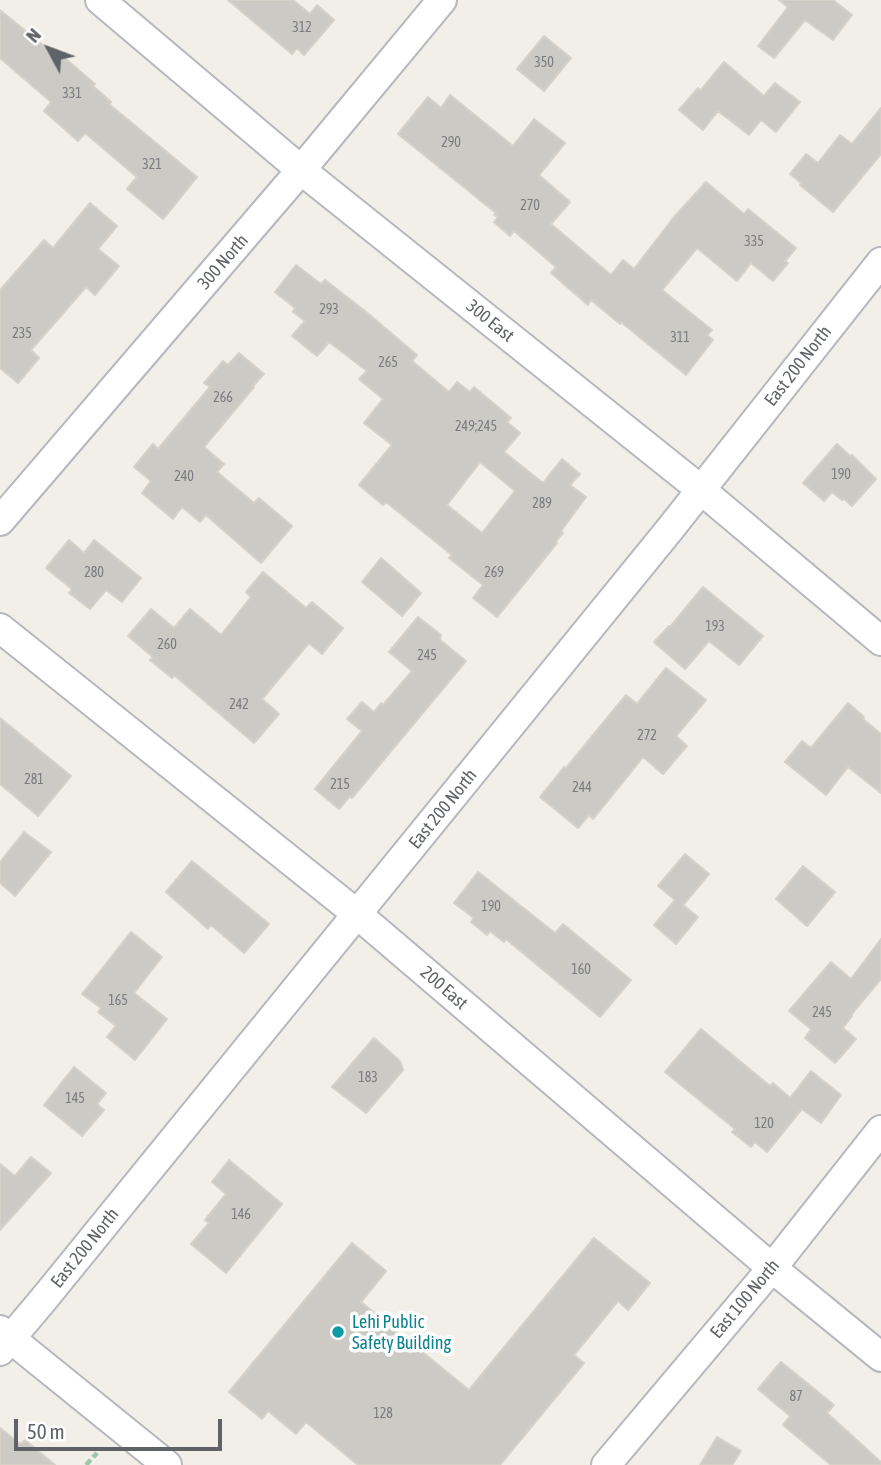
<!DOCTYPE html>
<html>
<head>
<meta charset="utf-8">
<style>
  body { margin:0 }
  #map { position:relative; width:881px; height:1465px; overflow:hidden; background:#f1efe8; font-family:"Asap Condensed",sans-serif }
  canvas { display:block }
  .north { position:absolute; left:14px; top:14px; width:70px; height:70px; -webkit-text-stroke:5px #fff; paint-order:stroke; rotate:311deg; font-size:19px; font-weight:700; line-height:28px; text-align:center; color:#5f6368 }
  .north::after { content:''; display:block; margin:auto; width:24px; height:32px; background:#5f6368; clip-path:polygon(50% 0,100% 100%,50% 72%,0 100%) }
  .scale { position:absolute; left:14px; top:1419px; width:208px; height:32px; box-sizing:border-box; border:4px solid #5f6368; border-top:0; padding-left:9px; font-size:21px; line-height:24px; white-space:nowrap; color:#5f6368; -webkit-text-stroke:5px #fff; paint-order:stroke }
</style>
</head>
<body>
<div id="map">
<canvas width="881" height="1465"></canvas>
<div class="north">N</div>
<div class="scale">50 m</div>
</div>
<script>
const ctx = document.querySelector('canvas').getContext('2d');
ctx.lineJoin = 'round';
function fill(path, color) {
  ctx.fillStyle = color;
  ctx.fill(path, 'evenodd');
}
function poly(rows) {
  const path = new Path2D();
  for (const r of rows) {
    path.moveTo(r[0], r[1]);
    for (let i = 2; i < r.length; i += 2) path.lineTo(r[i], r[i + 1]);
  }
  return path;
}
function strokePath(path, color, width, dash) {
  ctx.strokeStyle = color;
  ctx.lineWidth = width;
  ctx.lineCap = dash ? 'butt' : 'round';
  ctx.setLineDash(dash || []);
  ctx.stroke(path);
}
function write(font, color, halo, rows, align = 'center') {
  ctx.font = font + ' "Asap Condensed",sans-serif';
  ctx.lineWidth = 7;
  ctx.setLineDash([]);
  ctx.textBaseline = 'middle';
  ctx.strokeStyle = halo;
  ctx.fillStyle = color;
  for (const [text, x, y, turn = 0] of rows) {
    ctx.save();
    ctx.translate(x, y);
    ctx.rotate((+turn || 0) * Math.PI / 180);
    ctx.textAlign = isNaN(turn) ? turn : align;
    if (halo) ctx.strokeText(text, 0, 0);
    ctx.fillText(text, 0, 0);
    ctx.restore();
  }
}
const building = poly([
  [228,0,293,0,310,14,317,5,334,20,304,55,297,48,292,54,228,0],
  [779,0,833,0,852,15,833,40,805,20,774,58,758,46,788,7,779,0],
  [0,10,50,51,53,48,95,84,93,86,111,102,109,104,197,177,163,219,127,189,137,177,85,133,78,141,44,111,51,102,0,58,0,10],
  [544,36,571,58,544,91,517,69,544,36],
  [724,62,764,96,775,83,800,102,776,132,761,120,749,135,718,111,703,130,679,110,698,88,701,90,724,62],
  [450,95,513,146,534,119,565,143,539,175,570,202,551,224,611,275,623,260,634,269,674,217,706,182,744,214,748,209,796,248,785,261,788,263,773,281,751,263,737,281,697,248,662,290,712,330,707,335,713,340,686,375,621,322,620,324,591,300,588,305,551,273,556,267,514,231,510,236,494,222,498,217,494,215,496,213,398,134,428,97,441,108,450,95],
  [881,108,881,154,833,212,800,185,801,183,790,174,806,154,818,163,840,135,852,144,881,108],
  [90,203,117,226,98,249,119,266,95,295,86,287,31,350,39,358,18,383,0,368,0,290,44,240,53,248,90,203],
  [296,265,321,284,325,280,365,311,417,355,412,361,449,392,457,382,470,392,474,387,511,418,507,422,520,433,504,452,543,483,562,459,580,474,570,485,586,497,561,531,563,533,556,541,557,543,497,617,473,598,483,585,449,558,452,555,386,502,383,505,359,485,392,445,364,423,383,399,359,379,367,371,329,342,317,356,292,336,305,321,293,312,295,308,275,292,296,265],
  [480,462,515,491,482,533,447,505,480,462],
  [239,353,264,374,253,386,254,387,204,447,224,464,217,472,254,503,259,498,292,526,261,563,206,515,200,522,182,507,173,519,142,493,151,481,134,467,153,444,158,449,210,387,204,383,223,361,228,365,239,353],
  [837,444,850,456,852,455,876,479,852,506,844,499,842,500,832,492,824,501,803,483,837,444],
  [69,540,84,553,94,540,141,578,122,602,106,590,90,609,69,593,72,589,46,568,69,540],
  [381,558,421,593,402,616,362,582,381,558],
  [263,572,306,608,312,602,343,628,322,654,309,643,262,699,279,714,254,743,174,675,172,678,150,660,153,657,128,636,151,609,174,628,190,609,221,635,251,597,246,592,263,572],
  [703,587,763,636,739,665,709,641,685,669,654,642,669,626,670,627,703,587],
  [418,617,441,635,440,640,466,661,352,798,350,796,339,809,315,789,362,731,347,719,362,702,374,712,381,703,383,705,412,671,389,652,418,617],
  [666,668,706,700,676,736,687,746,663,774,643,757,593,819,589,815,578,828,540,797,564,767,566,768,626,695,637,704,666,668],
  [848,703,864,717,863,719,881,734,881,793,848,767,826,795,785,762,802,741,811,748,848,703],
  [0,718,71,776,38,816,0,784,0,718],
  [24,832,51,852,15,896,0,883,0,862,24,832],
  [685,854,709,874,683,905,698,917,676,944,654,925,675,900,658,886,685,854],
  [192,861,269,924,244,953,211,925,208,929,166,892,192,861],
  [803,866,835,892,807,926,776,899,803,866],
  [478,872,555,933,563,924,631,980,600,1017,506,939,504,942,490,931,487,935,471,922,474,918,454,903,478,872],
  [131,932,162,957,134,993,167,1019,135,1060,107,1037,116,1026,98,1012,101,1008,82,994,131,932],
  [881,939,881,979,851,1015,852,1016,843,1028,856,1039,835,1063,805,1038,811,1029,789,1011,831,962,851,979,881,939],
  [701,1029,770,1086,773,1083,790,1098,811,1071,841,1095,821,1123,802,1109,767,1152,755,1142,751,1147,732,1132,735,1129,665,1072,701,1029],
  [374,1038,400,1061,403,1070,366,1113,332,1087,374,1038],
  [74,1067,106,1093,97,1104,104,1110,82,1136,44,1105,74,1067],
  [31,1157,51,1173,0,1230,0,1164,15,1176,31,1157],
  [229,1160,282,1204,226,1273,191,1244,209,1223,205,1220,226,1194,212,1182,229,1160],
  [594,1238,650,1283,628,1310,618,1301,574,1355,584,1363,500,1465,358,1465,306,1422,296,1434,268,1411,262,1419,229,1392,352,1243,386,1271,361,1302,469,1390,594,1238],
  [781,1362,834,1405,827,1413,881,1462,881,1465,831,1465,783,1425,790,1416,758,1389,781,1362],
  [0,1428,20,1444,25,1440,55,1465,0,1465,0,1428],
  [717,1437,741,1451,732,1465,700,1465,717,1437]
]);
fill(building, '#cccac5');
strokePath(building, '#d6d1c6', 2);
const minor = poly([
  [100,0,301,170,700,489,881,641],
  [0,521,301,170,442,0],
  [0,628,357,914,772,1268,881,1357],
  [0,1330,167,1465],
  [0,1351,43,1300,670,529,881,262],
  [606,1465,772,1268,881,1130]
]);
strokePath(minor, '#b5b8bc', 32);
strokePath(poly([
  [86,1465,97,1453]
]), '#9cc7a9', 4.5, [7, 3.5]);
strokePath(minor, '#fff', 28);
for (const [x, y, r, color] of [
  [338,1332,7,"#0f9aa8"]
]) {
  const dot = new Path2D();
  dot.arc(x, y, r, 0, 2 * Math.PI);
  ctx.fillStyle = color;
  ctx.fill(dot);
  strokePath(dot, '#fff', 2.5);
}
write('14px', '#7a7d7f', null, [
  ["312",302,28],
  ["350",544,63],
  ["331",72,94],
  ["290",451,143],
  ["321",152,165],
  ["270",530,206],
  ["335",754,242],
  ["293",329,310],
  ["235",22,334],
  ["311",680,338],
  ["265",388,363],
  ["266",223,398],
  ["249;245",476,427],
  ["190",841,475],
  ["240",184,477],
  ["289",542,504],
  ["280",94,573],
  ["269",494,573],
  ["193",715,627],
  ["260",167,645],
  ["245",427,656],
  ["242",239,705],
  ["272",647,736],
  ["281",34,780],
  ["215",340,785],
  ["244",582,788],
  ["190",491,907],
  ["160",581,970],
  ["165",118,1001],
  ["245",822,1013],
  ["183",368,1078],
  ["145",75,1099],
  ["120",764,1124],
  ["146",241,1215],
  ["87",796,1397],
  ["128",383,1414]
]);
write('18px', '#5f6368', '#fff', [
  ["300 North",223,262,-49],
  ["300 East",490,321,39],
  ["East 200 North",798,366,-52],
  ["East 200 North",443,809,-51],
  ["200 East",444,988,41],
  ["East 200 North",85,1248,-51],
  ["East 100 North",745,1299,-50]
]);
write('18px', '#0d838f', '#fff', [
  ["Lehi Public",352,1322],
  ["Safety Building",352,1343]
], 'left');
</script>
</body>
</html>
